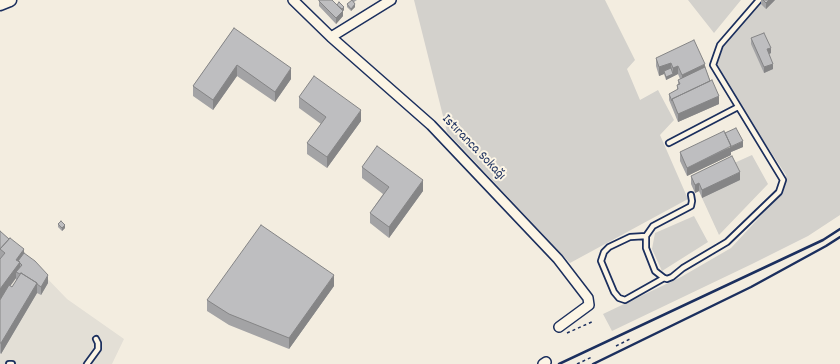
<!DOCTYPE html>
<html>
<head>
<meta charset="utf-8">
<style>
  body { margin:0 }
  canvas { display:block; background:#f3ede0 }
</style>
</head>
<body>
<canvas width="840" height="364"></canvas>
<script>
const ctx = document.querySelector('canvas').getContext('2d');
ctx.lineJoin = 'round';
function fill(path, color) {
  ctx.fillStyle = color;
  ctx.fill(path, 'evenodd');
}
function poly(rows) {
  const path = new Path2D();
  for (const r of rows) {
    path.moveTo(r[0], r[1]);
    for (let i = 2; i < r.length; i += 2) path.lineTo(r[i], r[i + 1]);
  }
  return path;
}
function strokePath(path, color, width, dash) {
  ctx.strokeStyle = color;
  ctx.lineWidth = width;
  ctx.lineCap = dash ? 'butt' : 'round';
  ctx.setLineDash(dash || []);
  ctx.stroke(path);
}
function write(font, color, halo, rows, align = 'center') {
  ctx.font = font + ' Dekko,sans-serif';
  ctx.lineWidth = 4;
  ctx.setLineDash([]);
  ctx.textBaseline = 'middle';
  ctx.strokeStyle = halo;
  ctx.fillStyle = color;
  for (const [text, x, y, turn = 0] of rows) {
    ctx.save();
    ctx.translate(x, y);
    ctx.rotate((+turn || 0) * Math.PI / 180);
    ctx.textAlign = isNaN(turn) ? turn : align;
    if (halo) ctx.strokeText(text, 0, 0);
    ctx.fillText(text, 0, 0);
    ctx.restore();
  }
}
fill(poly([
  [0,238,42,273,67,299,124,339,112,364,0,364]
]), '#e3dfd6');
fill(poly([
  [414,0,605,0,635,60,627,69,640,100,658,90,674,120,660,135,688,199,570,263,447,132],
  [688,0,741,0,714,33],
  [762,0,840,0,840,215,808,236,752,264,612,331,603,314,681,277,731,248,783,192,786,175,742,108,717,65,724,45],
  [752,155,768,184,719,235,702,198,740,180,732,164],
  [694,216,708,242,662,271,652,249,655,233]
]), '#d3d1cc');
const service = poly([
  [669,143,738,107],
  [691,195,692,201,691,206,653,226,646,236,646,248,655,271,664,278,667,279,672,277,683,268,727,242,779,192,783,180,713,65,720,45,759,0],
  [646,236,630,237,609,247,604,252,601,261,614,292,619,298,625,300,664,278],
  [9,364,12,364],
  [87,364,98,349,98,343,96,339]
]);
const minor = poly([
  [293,0,331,37,431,125,558,259,588,298,589,305,559,327],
  [331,37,391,0],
  [543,364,546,362]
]);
const tertiary = poly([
  [0,4,10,0]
]);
strokePath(service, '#1b2f5e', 8);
strokePath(minor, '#1b2f5e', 12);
strokePath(tertiary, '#1b2f5e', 15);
strokePath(poly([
  [567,333,594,321],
  [616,346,632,338],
  [577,364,592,357]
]), '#1b2f5e', 1.5, [3, 3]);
strokePath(service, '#fcf5e5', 4.5);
strokePath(minor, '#fcf5e5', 9);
strokePath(tertiary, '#fcf5e5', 12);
strokePath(poly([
  [559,364,823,240,840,229],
  [593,364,751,287,826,246,840,237]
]), '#1b2f5e', 2.5);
fill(poly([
  [351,0,357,0,354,2,355,7,351,11,347,7,347,4,351,1],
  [761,0,775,0,766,9,761,4],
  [319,1,337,5,344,10,343,11,343,16,336,24,319,6],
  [234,28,291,79,275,102,237,76,213,110,193,96,193,86],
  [751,38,771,53,769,54,773,69,764,73,751,44],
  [656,58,705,67,719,104,678,122,669,100,669,94,677,90,677,85,678,85,678,80,680,79,678,74,666,80,664,74,659,76,656,66],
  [299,97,361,121,327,168,307,154,307,143,321,124,299,108],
  [743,147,731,152,731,155,687,176,680,161,680,152],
  [362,167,423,191,389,238,370,223,370,213,383,194,362,178],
  [691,176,740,180,702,198,699,191,695,193,691,184],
  [58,224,65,228,62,231,58,227],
  [0,231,24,253,48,283,41,295,37,293,1,354,0,353],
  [16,278,16,281,12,287,10,286],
  [334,286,289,349,229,325,207,311,207,300]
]), '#a3a3a5');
fill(poly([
  [769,0,775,0,766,9,766,3],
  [355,4,355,7,351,11,351,9],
  [344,7,344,10,343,11,343,16,336,24,336,18],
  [771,48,771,53,767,55,767,49],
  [671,63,671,71,664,71,664,74,659,76,659,67],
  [705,64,705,72,682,83,682,75],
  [773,64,773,69,764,73,764,67],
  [237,65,237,76,213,110,213,100],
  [678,66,678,74,666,80,666,77,673,74,673,68],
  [291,68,291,79,275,102,275,92],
  [719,96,719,104,678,122,678,114],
  [361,110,361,121,327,168,327,157],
  [743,141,743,147,731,152,731,155,687,176,687,168],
  [740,172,740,180,702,198,702,190],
  [423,180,423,191,389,238,389,227],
  [699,183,699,191,695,193,695,185],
  [65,225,65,228,62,231,62,228],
  [24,249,24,260,20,263,20,273,16,272,16,278,0,300,0,289,16,260],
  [48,275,48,283,41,295,41,287],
  [334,275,334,286,289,349,289,338],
  [37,283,37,293,1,354,1,343]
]), '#858586');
const building = poly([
  [319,0,332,0,343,11,336,18,319,1,319,0],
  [352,0,355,4,351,9,347,4,352,0],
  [763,0,769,0,766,3,763,0],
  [339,2,344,7,342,9,337,5,339,2],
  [234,28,291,68,275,92,237,65,213,100,193,86,234,28],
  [764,33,771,48,767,49,773,64,764,67,751,38,764,33],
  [694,40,705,64,682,75,678,66,673,68,671,63,659,67,656,58,694,40],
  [705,67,710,81,672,99,672,101,669,94,678,89,677,85,680,84,678,80,705,67],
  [671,68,673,74,666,77,664,71,671,68],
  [314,76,361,110,327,157,307,143,326,117,299,97,314,76],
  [712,80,719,96,678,114,672,99,712,80],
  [736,128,743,141,730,147,731,146,725,133,736,128],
  [724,131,731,146,687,168,680,152,724,131],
  [377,146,423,180,389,227,370,213,389,187,362,167,377,146],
  [732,156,740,172,702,190,699,183,695,185,691,176,732,156],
  [61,221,65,225,62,228,58,224,61,221],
  [261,225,334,275,289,338,229,314,207,300,261,225],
  [0,231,9,239,0,249,0,231],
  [10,238,24,249,16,260,20,262,0,289,0,259,5,253,0,249,10,238],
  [24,253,35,261,48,275,41,287,37,284,37,283,21,273,20,274,16,272,22,265,18,261,24,253],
  [21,273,37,283,1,343,0,343,0,300,9,285,12,287,21,273]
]);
fill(building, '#bebec0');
strokePath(building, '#858586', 1);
write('14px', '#1b2f5e', '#fcf5e5', [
  ["Istıranca Sokağı",473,148,46]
]);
</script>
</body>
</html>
